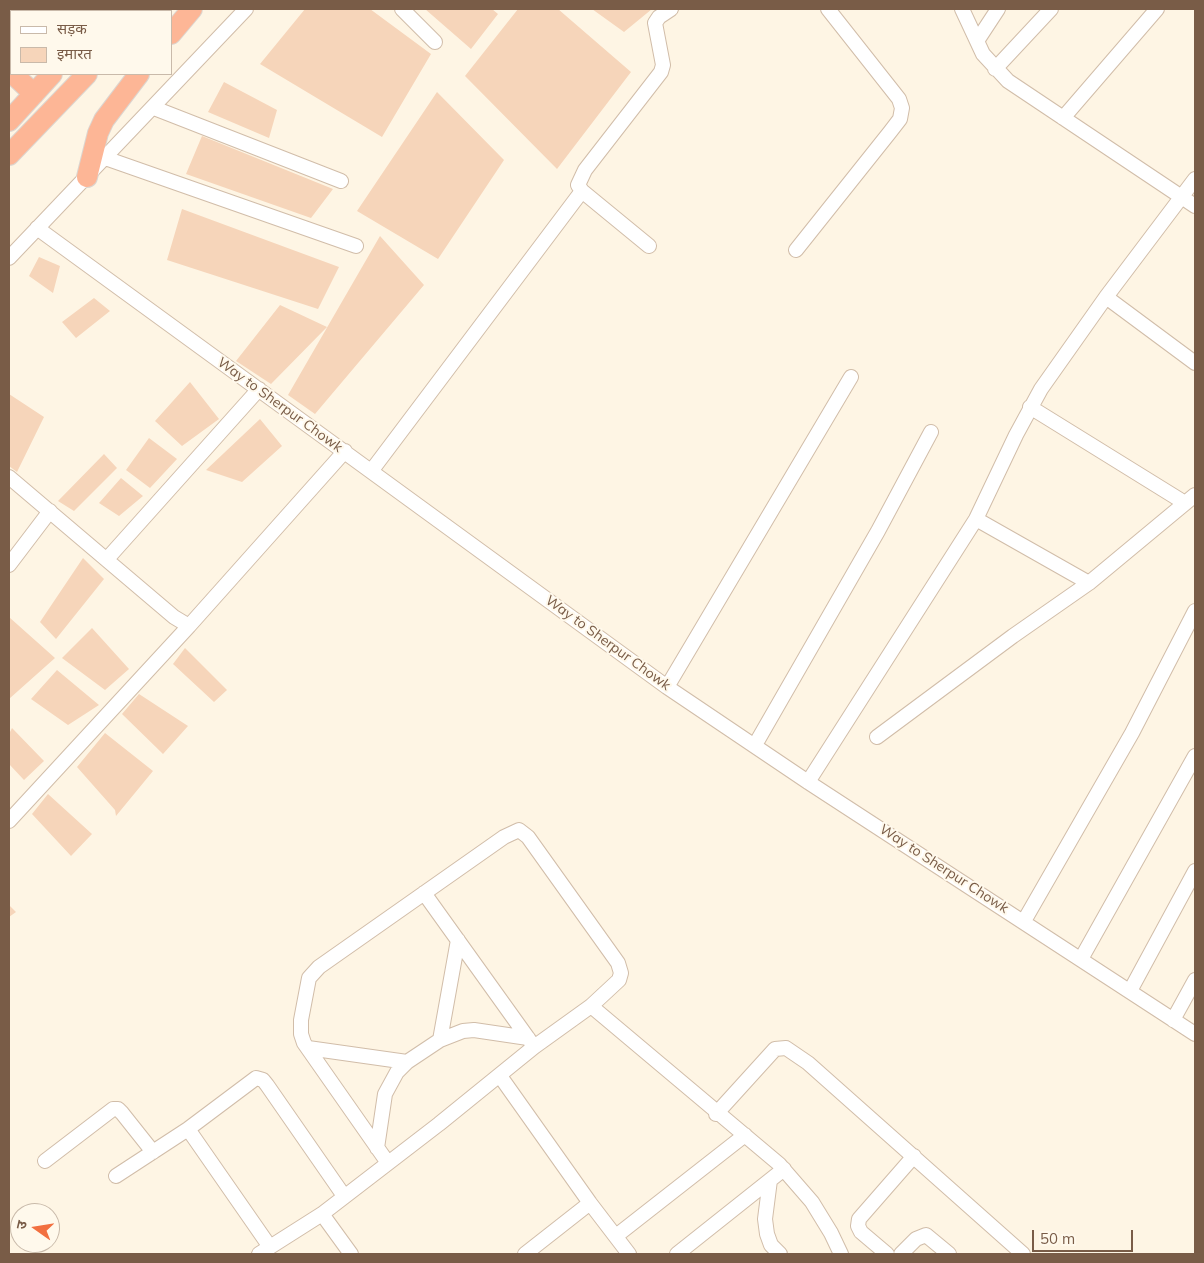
<!DOCTYPE html>
<html>
<head>
<meta charset="utf-8">
<style>
  body { margin:0 }
  #map { position:relative; width:1204px; height:1263px; overflow:hidden; background:#fef5e4; font-family:Mulish,"Noto Sans Devanagari",sans-serif }
  canvas { display:block }
  .frame { position:absolute; inset:0; border:10px solid #795c47; pointer-events:none }
  .legend { position:absolute; left:10px; top:10px; width:162px; height:65px; box-sizing:border-box; background:#fff9ec; border:1px solid #c9baaa; margin:0; padding:6px 9px; list-style:none; font-size:15px; color:#795c47 }
  .legend li { display:flex; align-items:center; gap:10px; height:25px }
  .legend b { width:25px; border:1px solid #c9baaa }
  .north { position:absolute; left:10px; top:1203px; width:50px; height:50px; box-sizing:border-box; background:#fff9ec; border:1px solid #c9baaa; border-radius:50%; rotate:283deg; font-size:14px; font-weight:700; line-height:20px; text-align:center; color:#795c47 }
  .north::after { content:''; display:block; margin:auto; width:18px; height:22px; background:#f27040; clip-path:polygon(50% 0,100% 100%,50% 72%,0 100%) }
  .scale { position:absolute; left:1032px; top:1230px; width:101px; height:22px; box-sizing:border-box; border:2px solid #795c47; border-top:0; padding-left:6px; font-size:15px; line-height:18px; white-space:nowrap; color:#795c47; -webkit-text-stroke:4px #fff9ec; paint-order:stroke }
</style>
</head>
<body>
<div id="map">
<canvas width="1204" height="1263"></canvas>
<div class="frame"></div>
<ul class="legend">
<li><b style="height:6px;background:#fff"></b>सड़क</li>
<li><b style="height:14px;background:#f6d5ba"></b>इमारत</li>
</ul>
<div class="north">उ</div>
<div class="scale">50 m</div>
</div>
<script>
const ctx = document.querySelector('canvas').getContext('2d');
ctx.lineJoin = 'round';
function fill(path, color) {
  ctx.fillStyle = color;
  ctx.fill(path, 'evenodd');
}
function poly(rows) {
  const path = new Path2D();
  for (const r of rows) {
    path.moveTo(r[0], r[1]);
    for (let i = 2; i < r.length; i += 2) path.lineTo(r[i], r[i + 1]);
  }
  return path;
}
function strokePath(path, color, width, dash) {
  ctx.strokeStyle = color;
  ctx.lineWidth = width;
  ctx.lineCap = dash ? 'butt' : 'round';
  ctx.setLineDash(dash || []);
  ctx.stroke(path);
}
function write(font, color, halo, rows, align = 'center') {
  ctx.font = font + ' Mulish,sans-serif';
  ctx.lineWidth = 4;
  ctx.setLineDash([]);
  ctx.textBaseline = 'middle';
  ctx.strokeStyle = halo;
  ctx.fillStyle = color;
  for (const [text, x, y, turn = 0] of rows) {
    ctx.save();
    ctx.translate(x, y);
    ctx.rotate((+turn || 0) * Math.PI / 180);
    ctx.textAlign = isNaN(turn) ? turn : align;
    if (halo) ctx.strokeText(text, 0, 0);
    ctx.fillText(text, 0, 0);
    ctx.restore();
  }
}
fill(poly([
  [305,9,370,9,431,54,382,137,260,64],
  [425,9,492,9,498,14,471,49],
  [518,9,558,9,631,72,557,169,465,76],
  [592,9,652,9,624,32],
  [224,82,277,110,269,138,208,112],
  [437,92,504,160,438,259,357,211],
  [202,136,333,189,311,218,186,174],
  [182,209,339,267,318,309,167,260],
  [380,236,424,285,315,414,288,395],
  [39,257,60,266,53,293,29,276],
  [94,298,110,311,76,338,62,322],
  [280,305,327,327,271,384,236,361],
  [190,382,219,419,182,446,155,421],
  [9,394,44,417,17,472,9,466],
  [260,419,282,446,242,482,206,470],
  [149,438,177,459,150,488,126,470],
  [104,454,117,468,74,511,58,501],
  [121,478,143,496,119,516,99,503],
  [83,558,104,579,56,639,40,622],
  [9,617,55,658,9,699],
  [92,628,129,669,105,690,62,658],
  [185,648,227,690,214,702,173,664],
  [57,670,99,705,68,725,31,699],
  [139,694,188,726,163,754,122,714],
  [12,728,44,761,24,780,9,764,9,734],
  [105,733,153,771,116,816,115,810,77,767],
  [48,794,92,834,71,856,32,814],
  [9,905,16,912,9,917]
]), '#f6d5ba');
const minor = poly([
  [402,9,435,42],
  [962,9,983,54,1008,81,1195,206],
  [71,11,74,9],
  [977,41,998,9],
  [9,64,11,62],
  [995,69,1051,9],
  [154,108,341,181],
  [1063,118,1157,9],
  [105,158,356,246],
  [37,228,667,687,808,782,1195,1034],
  [649,246,582,191,578,185,585,170,661,72,663,65,655,23,659,17,671,9],
  [796,250,890,132,900,119,902,108,899,99,828,9],
  [9,258,246,9],
  [1106,297,1195,363],
  [1030,407,1185,503],
  [372,470,582,191],
  [9,477,174,617,189,626,345,451],
  [976,519,1089,583],
  [107,559,259,389],
  [9,565,50,511],
  [667,687,851,377],
  [877,737,1013,636,1089,583,1195,495],
  [755,745,878,531,931,432],
  [808,782,976,519,1016,435,1041,389,1106,297,1195,179],
  [9,821,189,626],
  [424,893,530,1041],
  [1024,921,1132,733,1195,611],
  [1081,959,1195,756],
  [1130,991,1195,871],
  [591,1006,779,1164,812,1202,831,1233,841,1254],
  [1173,1020,1195,980],
  [440,1040,458,940],
  [308,1048,407,1062],
  [500,1076,590,1203,629,1254],
  [716,1114,775,1049,786,1048,808,1063,1023,1254],
  [188,1129,270,1247],
  [377,1148,385,1094,397,1072,407,1062,440,1040,463,1031,474,1030,528,1038],
  [45,1161,113,1109,118,1109,122,1113,153,1152],
  [116,1176,188,1129,256,1078,263,1080,267,1085,344,1196],
  [770,1180,765,1219,767,1234,771,1245,780,1254],
  [322,1214,351,1254],
  [616,1236,745,1135],
  [259,1254,322,1214,439,1124,534,1047,591,1006,619,980,621,973,618,963,528,837,519,830,504,837,319,967,309,978,301,1020,301,1034,304,1043,388,1163],
  [525,1254,590,1203],
  [677,1254,784,1169],
  [887,1254,861,1232,858,1226,859,1219,914,1156],
  [901,1254,916,1239,926,1235,949,1254]
]);
const highway = poly([
  [110,11,112,9],
  [147,11,149,9],
  [171,34,192,9],
  [14,75,34,94],
  [9,121,52,74],
  [9,155,87,74],
  [87,177,98,133,104,120,139,74]
]);
strokePath(minor, '#d1bda9', 16);
strokePath(highway, '#dcd5cf', 22);
strokePath(minor, '#fff', 14);
strokePath(highway, '#fdb696', 20);
write('14px', '#795c47', '#fff9ec', [
  ["Way to Sherpur Chowk",280,405,36],
  ["Way to Sherpur Chowk",608,643,36],
  ["Way to Sherpur Chowk",944,869,33]
]);
</script>
</body>
</html>
